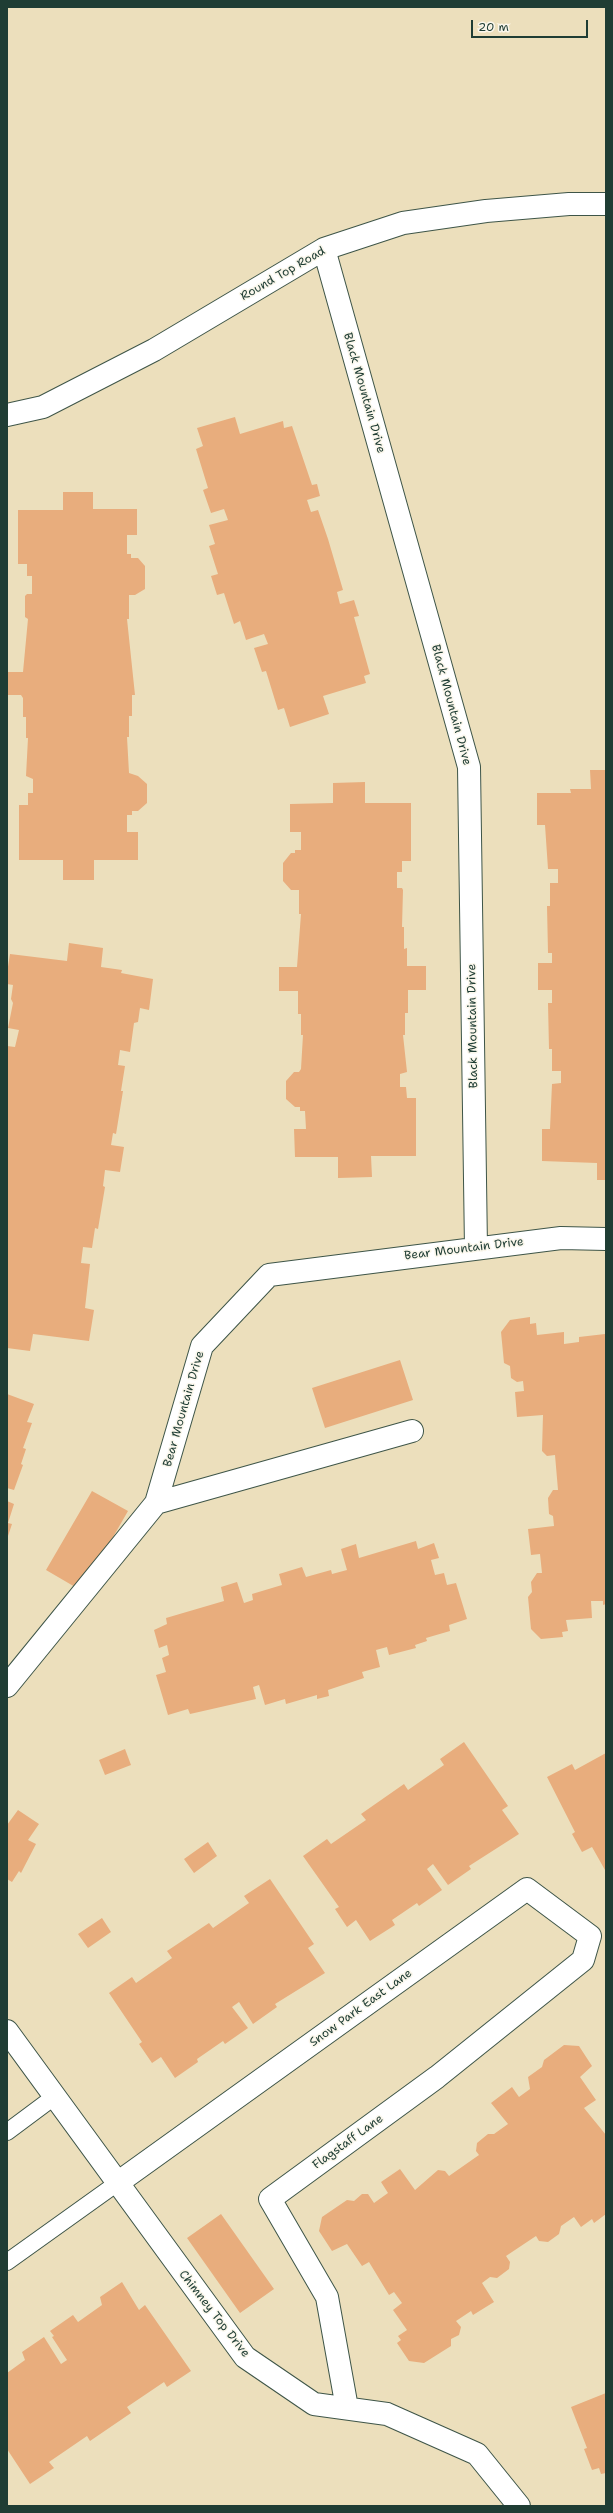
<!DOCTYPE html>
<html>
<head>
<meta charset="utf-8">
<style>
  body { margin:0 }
  #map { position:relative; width:613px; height:2513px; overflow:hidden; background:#ecdfbc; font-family:"Shantell Sans",sans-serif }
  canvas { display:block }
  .frame { position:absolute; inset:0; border:8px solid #1f3d34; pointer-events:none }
  .scale { position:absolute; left:471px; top:20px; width:117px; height:18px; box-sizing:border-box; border:2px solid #1f3d34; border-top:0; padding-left:5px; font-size:12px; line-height:14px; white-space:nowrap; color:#1f3d34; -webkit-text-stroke:3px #fbf7ec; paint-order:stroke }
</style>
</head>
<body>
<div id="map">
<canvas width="613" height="2513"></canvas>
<div class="frame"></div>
<div class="scale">20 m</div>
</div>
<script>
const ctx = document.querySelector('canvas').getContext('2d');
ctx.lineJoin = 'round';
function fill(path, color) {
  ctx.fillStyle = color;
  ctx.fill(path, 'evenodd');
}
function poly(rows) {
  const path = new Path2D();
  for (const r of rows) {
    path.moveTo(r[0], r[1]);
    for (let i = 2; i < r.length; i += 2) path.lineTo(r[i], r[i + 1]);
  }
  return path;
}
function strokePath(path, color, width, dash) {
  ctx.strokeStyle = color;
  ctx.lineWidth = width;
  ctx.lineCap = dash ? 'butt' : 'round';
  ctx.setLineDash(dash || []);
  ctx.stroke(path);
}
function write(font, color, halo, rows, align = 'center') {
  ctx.font = font + ' "Shantell Sans",sans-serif';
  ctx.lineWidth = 3;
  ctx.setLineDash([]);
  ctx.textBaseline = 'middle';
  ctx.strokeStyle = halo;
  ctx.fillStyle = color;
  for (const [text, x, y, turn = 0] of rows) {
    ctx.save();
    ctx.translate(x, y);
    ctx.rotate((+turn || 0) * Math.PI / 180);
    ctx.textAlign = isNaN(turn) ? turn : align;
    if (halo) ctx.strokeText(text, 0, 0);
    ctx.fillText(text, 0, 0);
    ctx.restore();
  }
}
fill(poly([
  [235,417,240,434,283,421,284,428,292,426,312,485,317,484,320,496,307,500,311,512,318,510,328,539,343,590,337,592,340,604,354,600,359,616,354,617,370,674,364,676,366,683,323,696,329,714,290,727,284,708,278,710,266,671,262,672,254,648,268,644,264,634,246,640,240,621,234,624,224,593,217,595,211,576,218,574,209,546,215,544,209,525,228,520,224,509,211,513,203,490,208,488,196,449,203,446,197,428],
  [63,492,93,492,93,509,137,509,137,535,127,535,127,554,131,554,131,558,138,558,145,566,145,589,135,595,129,595,129,619,127,619,135,695,132,695,132,716,129,716,129,737,127,737,129,773,138,776,147,784,147,803,138,811,132,811,132,815,127,815,127,832,138,832,138,860,94,860,94,880,63,880,63,860,19,860,19,805,28,805,28,793,33,793,33,779,26,776,28,738,26,738,26,717,23,717,23,698,21,695,8,695,8,672,23,672,28,619,25,617,25,596,27,594,32,594,32,576,27,576,27,564,18,564,18,510,63,510],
  [590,770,606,770,606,1180,597,1180,597,1163,542,1161,542,1129,550,1129,552,1084,561,1083,561,1071,552,1071,552,1049,549,1049,548,1003,552,1003,552,990,538,990,538,963,552,963,552,953,548,953,547,906,550,906,550,883,558,883,558,869,548,869,545,825,537,825,537,793,571,793,570,789,591,789],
  [365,782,365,803,411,803,411,861,402,861,402,872,397,872,397,888,402,888,403,890,402,927,404,927,404,949,407,948,407,966,426,966,426,990,408,990,408,1013,405,1013,405,1035,403,1035,407,1072,400,1074,400,1087,406,1087,407,1098,416,1098,416,1156,371,1156,372,1177,338,1178,338,1157,295,1157,294,1129,306,1129,305,1111,300,1111,300,1107,295,1107,286,1099,286,1081,294,1072,299,1072,301,1069,303,1035,301,1035,301,1014,298,1014,298,991,279,991,279,967,297,967,301,914,299,914,299,890,291,890,283,881,283,863,291,853,295,853,295,850,301,850,301,832,290,832,290,804,333,803,333,783],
  [69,943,103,948,101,967,122,970,121,973,153,979,149,1010,140,1008,138,1022,134,1023,130,1052,120,1050,118,1065,125,1066,121,1091,123,1091,116,1134,113,1133,111,1145,124,1147,120,1172,105,1170,103,1186,105,1187,98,1229,95,1228,92,1248,83,1247,81,1263,90,1264,85,1308,94,1310,89,1341,33,1334,30,1351,7,1348,7,1046,15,1047,19,1030,8,1028,13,1003,11,999,13,985,7,984,7,973,10,954,67,961],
  [530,1317,530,1324,536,1323,537,1335,564,1332,564,1344,579,1342,579,1337,605,1334,606,1337,606,1604,603,1605,603,1601,591,1601,592,1618,566,1620,568,1631,562,1632,563,1637,541,1639,531,1629,528,1597,532,1592,531,1582,537,1573,542,1573,540,1554,531,1555,528,1529,554,1526,553,1516,549,1514,548,1498,553,1490,558,1490,555,1455,547,1456,542,1451,543,1415,517,1417,515,1392,524,1391,523,1381,517,1382,511,1378,510,1366,504,1363,501,1332,510,1320],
  [400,1360,413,1400,325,1428,312,1388],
  [7,1394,34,1404,27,1422,32,1423,23,1448,26,1449,21,1464,23,1465,14,1490,7,1488],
  [92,1491,128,1511,82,1591,46,1570],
  [7,1501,14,1504,8,1523,12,1524,7,1539],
  [416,1541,418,1549,434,1543,439,1558,431,1560,435,1575,444,1573,447,1585,456,1583,467,1619,449,1625,450,1631,426,1638,427,1641,415,1645,416,1648,389,1655,387,1647,376,1650,380,1667,362,1672,364,1678,328,1690,329,1696,317,1699,317,1695,286,1704,285,1699,265,1705,259,1685,253,1687,256,1699,190,1714,188,1709,168,1715,156,1675,166,1672,162,1658,169,1655,167,1645,159,1648,154,1630,167,1624,166,1618,224,1601,221,1587,237,1582,244,1603,253,1600,252,1594,282,1585,279,1574,302,1567,306,1577,331,1570,332,1574,347,1570,341,1549,356,1544,359,1558],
  [464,1742,508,1806,502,1810,519,1834,469,1866,471,1869,448,1885,433,1864,427,1869,442,1890,419,1906,417,1903,392,1920,395,1925,370,1941,356,1920,347,1927,335,1909,339,1907,303,1856,327,1839,331,1844,366,1820,361,1814,404,1784,408,1790,444,1765,440,1759],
  [125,1749,131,1765,105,1775,99,1760],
  [606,1753,606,1869,605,1870,592,1847,582,1852,572,1834,575,1832,547,1777,572,1764,575,1770],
  [18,1810,39,1824,28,1840,36,1844,21,1873,19,1871,12,1882,7,1879,7,1825],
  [208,1842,217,1856,194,1873,184,1859],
  [270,1879,314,1944,308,1948,325,1973,275,2004,277,2007,253,2024,239,2002,232,2007,248,2028,225,2044,223,2041,197,2059,198,2062,175,2078,161,2057,152,2063,139,2044,142,2042,109,1993,132,1977,136,1983,172,1958,167,1951,209,1923,213,1928,249,1903,244,1896],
  [102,1918,111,1932,88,1948,78,1934],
  [564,2045,579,2046,592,2066,580,2077,596,2100,584,2108,606,2135,606,2214,594,2223,592,2219,581,2227,574,2217,561,2226,559,2234,548,2242,539,2241,536,2236,506,2256,510,2262,509,2269,497,2278,490,2277,482,2283,494,2302,473,2315,471,2311,456,2321,461,2327,459,2335,451,2339,451,2346,424,2363,409,2361,397,2343,401,2340,398,2336,407,2330,393,2310,402,2303,394,2292,389,2295,369,2262,362,2266,347,2244,332,2251,319,2231,322,2217,347,2200,354,2201,362,2194,368,2194,374,2203,388,2193,381,2182,400,2169,415,2190,438,2170,445,2171,449,2176,479,2155,476,2151,477,2143,488,2134,494,2134,508,2124,491,2103,512,2087,519,2097,530,2089,528,2077,542,2067,544,2060],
  [221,2214,274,2289,240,2313,187,2238],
  [122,2282,139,2310,145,2305,191,2371,167,2387,164,2382,127,2407,131,2413,90,2441,87,2436,49,2462,54,2468,30,2484,7,2449,7,2373,25,2360,22,2352,44,2337,61,2364,67,2360,52,2337,54,2336,50,2331,73,2315,78,2322,102,2305,100,2297],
  [606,2393,606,2473,601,2474,599,2468,592,2470,584,2449,587,2448,571,2407]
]), '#e8ad7d');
const lane = poly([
  [7,2132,54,2097],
  [7,2262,116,2184]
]);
const street = poly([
  [324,249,469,767,476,1248],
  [7,415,43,407,154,350,324,249,403,223,486,211,569,204,606,204],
  [156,1503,412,1431],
  [7,1686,156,1503,202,1346,269,1275,561,1238,606,1239],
  [7,2031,245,2357,314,2404,387,2414,477,2454,519,2506],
  [116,2184,527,1889,590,1936],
  [347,2408,327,2297,270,2199,437,2077,583,1960,590,1936]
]);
strokePath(lane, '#3e5548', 18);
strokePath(street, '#3e5548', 24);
strokePath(lane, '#fff', 16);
strokePath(street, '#fff', 22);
write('12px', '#1f3d34', '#fbf7ec', [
  ["Round Top Road",283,274,-30],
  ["Black Mountain Drive",364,393,74],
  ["Black Mountain Drive",451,705,75],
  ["Black Mountain Drive",473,1026,-91],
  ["Bear Mountain Drive",464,1249,-7],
  ["Bear Mountain Drive",184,1409,-74],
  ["Snow Park East Lane",361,2008,-36],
  ["Flagstaff Lane",348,2142,-36],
  ["Chimney Top Drive",214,2314,52]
]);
</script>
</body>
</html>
